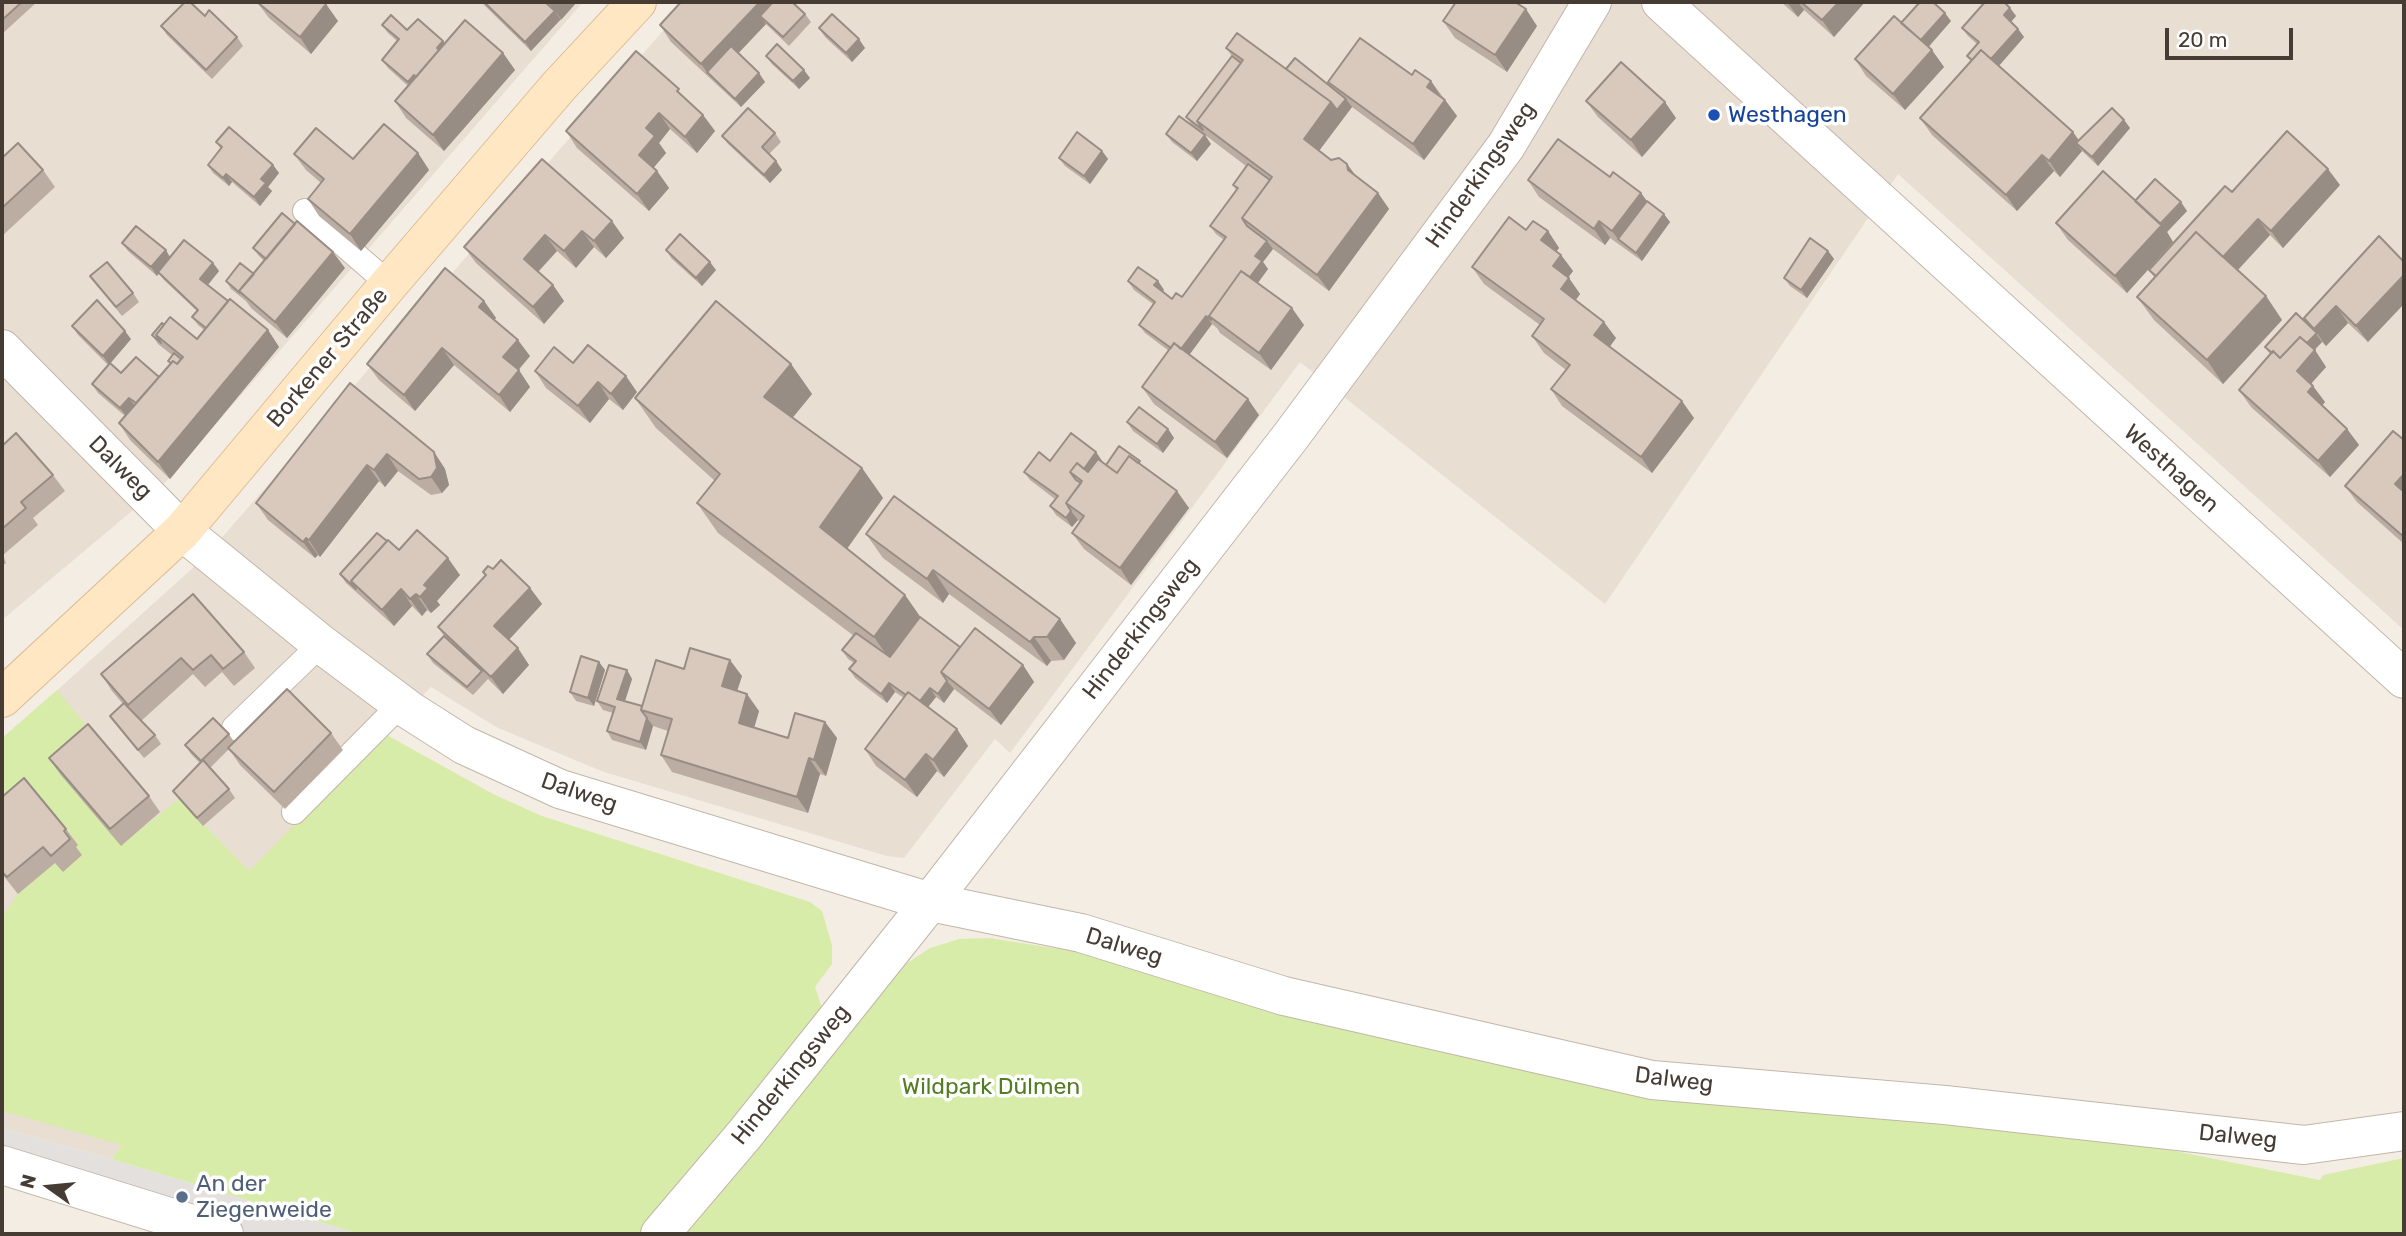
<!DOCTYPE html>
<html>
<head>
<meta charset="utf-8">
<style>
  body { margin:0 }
  #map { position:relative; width:2406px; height:1236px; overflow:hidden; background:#f4ede4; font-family:Rubik,sans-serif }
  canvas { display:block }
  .frame { position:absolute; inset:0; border:4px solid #473c34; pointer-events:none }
  .north { position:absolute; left:14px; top:1152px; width:70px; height:70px; -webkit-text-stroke:5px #fff; paint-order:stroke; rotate:285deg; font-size:19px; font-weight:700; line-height:28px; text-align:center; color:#473c34 }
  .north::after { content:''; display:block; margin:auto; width:24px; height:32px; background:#473c34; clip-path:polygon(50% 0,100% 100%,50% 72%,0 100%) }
  .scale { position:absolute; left:2165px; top:28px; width:128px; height:32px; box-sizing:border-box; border:4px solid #473c34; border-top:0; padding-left:9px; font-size:21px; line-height:24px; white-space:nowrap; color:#473c34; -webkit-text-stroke:5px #fff; paint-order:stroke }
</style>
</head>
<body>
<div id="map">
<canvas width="2406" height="1236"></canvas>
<div class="frame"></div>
<div class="north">N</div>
<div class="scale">20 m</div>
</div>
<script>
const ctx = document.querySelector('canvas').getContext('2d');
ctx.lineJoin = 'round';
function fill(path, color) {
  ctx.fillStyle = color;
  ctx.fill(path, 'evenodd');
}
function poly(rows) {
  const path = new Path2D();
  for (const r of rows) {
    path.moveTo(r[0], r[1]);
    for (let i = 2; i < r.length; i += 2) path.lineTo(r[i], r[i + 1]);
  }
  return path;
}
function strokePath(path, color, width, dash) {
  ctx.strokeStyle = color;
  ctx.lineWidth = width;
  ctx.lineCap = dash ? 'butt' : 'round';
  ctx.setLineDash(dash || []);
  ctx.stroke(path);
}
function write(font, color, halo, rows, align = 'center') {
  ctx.font = font + ' Rubik,sans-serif';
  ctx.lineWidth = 7;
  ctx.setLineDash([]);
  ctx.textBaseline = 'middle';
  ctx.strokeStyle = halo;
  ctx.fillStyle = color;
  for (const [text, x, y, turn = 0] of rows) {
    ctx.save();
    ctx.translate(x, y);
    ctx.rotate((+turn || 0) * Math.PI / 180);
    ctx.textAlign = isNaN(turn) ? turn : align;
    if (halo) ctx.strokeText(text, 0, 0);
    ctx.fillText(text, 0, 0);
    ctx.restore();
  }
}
fill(poly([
  [2,2,583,2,163,485,2,620],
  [688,2,2404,2,2404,630,1898,174,1605,604,1300,362,1010,753,995,739,904,858,887,856,604,772,498,728,431,687,384,734,201,1045,111,1159,2,1128,2,740,205,557]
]), '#e8ded2');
fill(poly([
  [57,690,99,741,121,845,179,799,249,871,385,734,495,795,542,816,810,902,822,911,832,945,832,964,815,987,822,1008,644,1234,359,1234,111,1159,122,1145,2,1111,2,917,18,894,55,863,63,872,78,845,2,823,2,738],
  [989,938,1119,958,1295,1006,2067,1135,2170,1150,2320,1180,2323,1175,2404,1158,2404,1234,678,1234,901,967,930,948,959,939]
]), '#d8eca9');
fill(poly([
  [2,1128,111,1159,359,1234,250,1234,2,1158]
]), '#e4e0dd');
const lane = poly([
  [305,211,389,284],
  [234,728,321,644],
  [294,812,401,704]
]);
const street = poly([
  [1661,2,2404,679],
  [2,349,182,531,321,644,409,710,464,745,560,789,930,902,1081,933,1284,996,1652,1080,1945,1105,2304,1145,2404,1131],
  [2,1165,224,1234],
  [660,1234,745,1134,930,902,1291,436,1506,146,1592,2]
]);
const secondary = poly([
  [2,698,182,531,389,284,559,86,637,2]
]);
strokePath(lane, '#c3b6a9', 26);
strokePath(street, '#c3b6a9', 40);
strokePath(secondary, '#dbbc92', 40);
strokePath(lane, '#fff', 24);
strokePath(street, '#fff', 38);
strokePath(secondary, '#ffe7c3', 38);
fill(poly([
  [2,2,37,2,2,34],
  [257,2,338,21,311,54,269,18],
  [481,2,577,2,531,51],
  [1781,2,1865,2,1834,37,1804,10,1798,17],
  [2010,8,2016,16,2011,22,2018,29,2024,37,1999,66,2079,140,2124,120,2130,128,2098,166,2082,151,2060,177,2054,171,2017,211,1932,135,1920,118,1971,62,1967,56,1977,44,1968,36,1962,28],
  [805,14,811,22,789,46,766,24,738,53,765,82,741,107,671,42,660,25],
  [205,16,237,37,243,46,212,79,167,35,161,26],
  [1443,21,1537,26,1507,72,1455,38],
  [1951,21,1928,47,1944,67,1905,110,1866,76,1855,59,1901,23],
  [382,25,407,30,443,41,445,44,503,53,515,70,444,151,406,118,395,101,408,86,388,68,382,60,397,41,388,33],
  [819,28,865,48,852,62,825,37],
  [1226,48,1286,69,1332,88,1328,82,1412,75,1431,81,1457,116,1424,160,1352,107,1319,150,1331,160,1347,164,1356,177,1378,193,1389,209,1329,291,1273,249,1263,262,1268,269,1258,283,1304,325,1271,370,1220,333,1217,328,1212,324,1189,355,1259,415,1227,458,1154,404,1142,387,1169,351,1145,333,1139,325,1153,304,1134,290,1128,281,1158,281,1164,290,1163,291,1172,299,1182,297,1224,240,1216,234,1210,226,1236,190,1233,185,1246,166,1192,125,1186,117,1232,56],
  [766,56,810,78,799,89,772,64],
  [687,100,703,115,715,131,697,153,670,129,659,143,666,153,653,168,657,171,669,188,649,211,577,148,566,131],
  [1586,101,1676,118,1642,157,1598,117],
  [775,133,781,142,769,154,776,161,782,170,770,183,728,144,722,136],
  [1166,134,1211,144,1197,161,1172,142],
  [216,142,273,165,279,173,268,187,272,191,260,206,232,182,229,186,213,173,208,165,221,149],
  [1102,151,1108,159,1090,184,1065,166,1059,158],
  [418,153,429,170,361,251,319,216,308,199,321,183,306,170,294,154,353,159],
  [2,158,43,170,55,187,2,236],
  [542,159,624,238,606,258,594,247,576,268,557,251,538,272,553,285,564,301,544,324,476,263,464,247],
  [1610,177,1641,193,1647,201,1670,222,1642,261,1610,238,1605,245,1539,197,1528,180],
  [2340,185,2283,248,2270,235,2238,270,2266,296,2282,320,2223,384,2154,320,2137,297,2154,277,2149,270],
  [2135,201,2187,211,2167,232,2173,242,2127,293,2068,240,2056,223],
  [1526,230,1548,231,1559,248,1556,252,1561,255,1573,271,1568,277,1580,294,1576,300,1616,338,1609,347,1694,418,1652,473,1562,406,1551,389,1566,370,1544,353,1532,336,1540,325,1484,284,1472,267],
  [122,243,170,256,213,263,219,271,208,285,268,330,279,347,170,479,130,440,119,423,125,416,98,393,92,384,108,365,78,335,72,326,131,339,110,363,121,373,159,377,170,364,168,361,172,355,158,344,152,335,197,339,204,330,198,325,192,317,197,311,164,280,159,273,157,276,128,251],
  [253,248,345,268,287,338,251,308,246,301,231,289,226,281,254,274,264,261,259,256],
  [666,250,716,270,702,286,672,259],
  [1828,251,1834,259,1807,298,1790,286,1784,278],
  [2404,262,2368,342,2348,323,2326,346,2322,342,2314,350,2326,367,2311,384,2325,402,2322,405,2347,429,2359,445,2330,477,2251,407,2239,390,2270,354,2265,347,2311,327,2304,318],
  [90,276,133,293,139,302,122,316],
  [484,301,496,318,494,320,530,356,518,370,530,387,510,412,454,365,415,411,379,380,367,364],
  [573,363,637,392,623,410,609,399,590,423,546,388,535,371],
  [791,364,812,394,792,418,862,468,883,498,847,549,905,595,920,617,960,647,1023,665,1034,682,1001,725,954,689,944,703,936,697,928,707,957,729,968,746,944,777,937,771,917,797,876,766,865,749,904,698,895,692,887,703,855,678,849,669,854,663,848,659,842,650,854,636,718,533,697,503,715,481,656,428,635,398],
  [350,383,434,452,445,469,449,485,442,493,431,495,398,471,385,487,379,481,320,557,318,555,315,558,268,520,256,503],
  [1127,422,1168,429,1174,438,1163,453,1133,431],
  [2404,440,2404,544,2357,502,2345,486],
  [2,446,53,475,65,491,33,518,38,525,3,555,6,563,2,566],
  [1096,452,1102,461,1102,462,1106,465,1143,467,1189,508,1131,585,1084,549,1072,533,1080,522,1078,520,1072,527,1056,515,1050,506,1055,499,1030,480,1024,472,1050,461],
  [866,534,1060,619,1076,643,1064,660,1051,661,1047,666,949,594,943,603,883,558],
  [387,541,399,550,460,575,437,601,440,605,431,613,427,610,422,616,412,606,394,626,346,583,340,574],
  [493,569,530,588,542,604,508,640,529,665,503,694,488,679,473,695,433,663,427,654,444,636,438,627,486,576,483,572],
  [193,594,244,652,255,668,234,686,222,672,205,687,193,674,141,721,155,735,161,744,144,758,110,716,123,704,112,691,101,674],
  [599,662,605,670,594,706,576,701,570,692],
  [684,669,742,676,737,691,759,711,754,727,788,738,825,722,837,738,826,776,820,774,808,813,672,772,661,755,668,731,653,726,646,750,612,740,607,731,613,713,603,710,597,701,627,670,632,679,625,701,642,706],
  [331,733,343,750,285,809,240,765,229,749,210,768,229,789,235,798,203,826,179,799,173,791,200,763,191,754,185,745,229,734,234,742],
  [49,758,149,796,160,812,121,846,60,774],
  [2,797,66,829,78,845,76,847,82,855,63,872,55,863,18,894,2,874]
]), '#bbada2');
fill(poly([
  [551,2,577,2,561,20,549,3],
  [760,2,787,2,760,16,766,24,714,79,707,72,701,64],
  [1787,2,1798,2,1804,10,1798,17],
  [1839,2,1865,2,1834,37,1822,20],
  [326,4,338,21,311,54,300,37],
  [2010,8,2016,16,2009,24,2004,15],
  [1526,9,1537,26,1507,72,1495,55],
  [555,11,561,19,531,51,525,42],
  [1945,13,1951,21,1925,51,1919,42],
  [2018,29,2024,37,1996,69,1990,61],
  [859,39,865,48,852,62,846,53],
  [443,41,449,49,443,57,437,48],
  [1932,50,1944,67,1905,110,1893,94],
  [503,53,515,70,444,151,433,135],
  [804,70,810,78,799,89,793,81],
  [759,73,765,82,741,107,735,99],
  [414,75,420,83,414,91,408,82],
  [1431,81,1442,98,1427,87],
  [1346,99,1352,107,1316,155,1304,139,1331,102],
  [1445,100,1457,116,1424,160,1413,144],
  [1665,102,1676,118,1642,157,1631,140],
  [659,113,670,129,659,143,666,153,650,172,639,155,646,128],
  [703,115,715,131,697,153,685,137],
  [2124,120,2130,128,2098,166,2092,157],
  [2073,132,2085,149,2076,143,2082,151,2060,177,2049,161],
  [1205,135,1211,144,1197,161,1191,153],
  [1102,151,1108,159,1090,184,1084,176],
  [418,153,429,170,361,251,350,234],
  [2042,155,2054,171,2017,211,2006,195],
  [776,161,782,170,770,183,764,175],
  [1347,164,1359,180,1348,170],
  [273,165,279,173,268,187,272,191,260,206,254,197,261,179],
  [2328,169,2340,185,2283,248,2271,231],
  [657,171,669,188,649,211,637,194],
  [226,174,232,182,229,186,223,178],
  [1378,193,1389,209,1329,291,1317,275],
  [1641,193,1652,209,1618,239,1612,231],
  [2181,202,2187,211,2167,232,2173,242,2127,293,2115,276],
  [1664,214,1670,222,1642,261,1636,253],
  [2258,219,2270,235,2233,275,2222,258],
  [612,221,624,238,606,258,594,241],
  [1599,221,1610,238,1605,245,1594,229],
  [582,231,594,247,576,268,564,251],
  [1548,231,1559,248,1552,257,1541,240],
  [545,235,557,251,535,275,524,259],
  [1267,241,1273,249,1263,262,1268,269,1224,328,1255,256],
  [166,250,171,259,157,276,151,267],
  [1828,251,1834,259,1807,298,1801,290],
  [333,252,345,268,287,338,275,322],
  [1561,255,1573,271,1565,282,1553,266],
  [710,262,716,270,702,286,696,278],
  [213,263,219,271,206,287,200,279],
  [2404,275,2404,304,2368,342,2356,326],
  [1569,278,1580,294,1572,305,1561,289],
  [1158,281,1164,290,1160,294,1154,285],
  [553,285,564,301,544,324,533,307],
  [2266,296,2282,320,2223,384,2207,360],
  [484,301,496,318,491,324,479,307],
  [2336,306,2348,323,2326,346,2314,329],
  [1292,308,1304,325,1271,370,1259,353],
  [1206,316,1212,324,1184,362,1178,353],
  [1604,322,1616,338,1606,352,1594,335],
  [268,330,279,347,170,479,158,462],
  [125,331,131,339,109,365,103,356],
  [2316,334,2322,342,2292,374,2286,366],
  [518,340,530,356,515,374,503,357],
  [442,348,454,365,415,411,404,395],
  [2315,350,2326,367,2308,387,2297,371],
  [791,364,812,394,785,427,764,397],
  [519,370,530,387,510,412,499,395],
  [626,376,637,392,623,410,611,394],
  [598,382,609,399,590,423,578,406],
  [2313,386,2325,402,2319,409,2308,392],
  [129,398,135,406,126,416,120,408],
  [1248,399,1259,415,1227,458,1215,442],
  [1682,401,1694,418,1652,473,1641,457],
  [1168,429,1174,438,1163,453,1157,444],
  [2347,429,2359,445,2330,477,2318,461],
  [434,452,445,469,449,485,442,493,431,477],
  [1096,452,1102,461,1085,484,1078,478],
  [387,454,398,471,385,487,374,470],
  [367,465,379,481,320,557,309,540],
  [862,468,883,498,841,557,820,527],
  [2404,474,2404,497,2395,484],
  [1177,491,1189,508,1131,585,1120,568],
  [1071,511,1078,520,1072,527,1066,518],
  [306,538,318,555,315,558,303,542],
  [448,558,460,575,437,601,440,605,431,613,420,597,424,585],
  [933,570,949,594,943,603,927,579],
  [530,588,542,604,506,643,494,626],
  [401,589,412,606,394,626,382,610],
  [416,594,427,610,422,616,410,599],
  [905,595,926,625,895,667,874,637],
  [1060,619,1076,643,1064,660,1047,637],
  [1034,637,1051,661,1047,666,1030,642],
  [518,648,529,665,503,694,491,677],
  [730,660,742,676,733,703,722,686],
  [599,662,605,670,594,706,588,698],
  [1023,665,1034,682,1001,725,989,709],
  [627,670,632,679,623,707,617,699],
  [947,681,954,689,944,703,938,694],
  [889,683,895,692,887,703,881,694],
  [930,688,936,697,924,712,918,703],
  [747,694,759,711,751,739,739,723],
  [647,718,653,726,646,750,640,742],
  [825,722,837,738,826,776,814,760],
  [957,729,968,746,944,777,933,760],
  [926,754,937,771,917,797,905,780],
  [809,758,820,774,808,813,797,797]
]), '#988d84');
const building = poly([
  [2,2,22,2,2,20,2,2],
  [185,2,190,2,205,16,209,10,237,37,206,70,161,26,185,2],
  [257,2,323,2,326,4,300,37,257,2],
  [484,2,545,2,555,11,525,42,484,2],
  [681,2,760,2,701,64,660,25,681,2],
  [773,2,792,2,805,14,783,37,760,16,773,2],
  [1456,2,1515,2,1526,9,1495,55,1443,21,1456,2],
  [1801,2,1839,2,1822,20,1801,2],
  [1920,2,1933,2,1945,13,1921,40,1901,23,1920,2],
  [1985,2,2004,2,2010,8,2004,15,2018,29,1991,59,1981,50,1972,60,1967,56,1979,42,1962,28,1985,2],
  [832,14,859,39,846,53,819,28,832,14],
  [391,15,407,30,418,19,443,41,437,48,439,50,416,77,414,75,408,82,382,60,399,39,382,25,391,15],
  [1894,16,1932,50,1893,94,1855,59,1894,16],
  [465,20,503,53,433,135,395,101,465,20],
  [1237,33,1331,102,1304,139,1331,160,1339,158,1347,164,1348,170,1378,193,1317,275,1242,218,1272,177,1197,121,1243,60,1226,48,1237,33],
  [1360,38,1412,75,1415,70,1431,81,1427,87,1445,100,1413,144,1328,82,1360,38],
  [777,44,804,70,793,81,766,56,777,44],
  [731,46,759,73,735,99,707,72,731,46],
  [1981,50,2073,132,2049,161,2042,155,2006,195,1920,118,1981,50],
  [636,51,679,89,677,91,703,115,685,137,659,113,646,128,655,136,639,155,657,171,637,194,566,131,636,51],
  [1232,56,1241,63,1197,121,1203,130,1186,117,1232,56],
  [1295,58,1346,99,1337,110,1331,102,1286,69,1295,58],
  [1621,62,1665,102,1631,140,1586,101,1621,62],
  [748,108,775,133,762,147,776,161,764,175,722,136,748,108],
  [2112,108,2124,120,2092,157,2076,143,2112,108],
  [1179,116,1205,135,1191,153,1166,134,1179,116],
  [384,124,418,153,350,234,308,199,324,179,294,154,316,128,353,159,384,124],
  [229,127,273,165,261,179,266,183,254,197,226,174,223,178,208,165,222,147,216,142,229,127],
  [2287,131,2328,169,2271,231,2258,219,2223,257,2196,232,2156,276,2149,270,2225,186,2232,192,2287,131],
  [1077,132,1102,151,1084,176,1059,158,1077,132],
  [1558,139,1610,177,1613,172,1641,193,1612,231,1599,221,1594,229,1528,180,1558,139],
  [18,143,43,170,2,208,2,158,18,143],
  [542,159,612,221,594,241,582,231,564,251,545,235,524,259,553,285,533,307,464,247,542,159],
  [1248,164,1270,180,1242,218,1247,226,1267,241,1255,256,1262,261,1250,277,1241,271,1209,316,1211,320,1206,316,1181,349,1174,343,1171,348,1139,325,1155,302,1128,281,1138,267,1158,281,1154,285,1172,299,1176,293,1182,297,1226,237,1210,226,1238,188,1233,185,1248,164],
  [2103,171,2162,225,2115,276,2056,223,2103,171],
  [2155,179,2181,202,2160,224,2135,201,2155,179],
  [1647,201,1664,214,1636,253,1618,239,1647,201],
  [282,213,295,224,266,259,253,248,282,213],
  [1509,217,1526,230,1533,221,1548,231,1541,240,1561,255,1553,266,1569,278,1561,289,1604,322,1594,335,1682,401,1641,457,1551,389,1570,365,1532,336,1544,319,1472,267,1509,217],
  [297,221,333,252,275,322,239,291,297,221],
  [136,226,166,250,151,267,122,243,136,226],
  [2196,232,2266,296,2207,360,2137,297,2196,232],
  [680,234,710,262,696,278,666,250,680,234],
  [2379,236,2404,262,2404,275,2356,326,2336,306,2314,329,2304,318,2379,236],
  [1810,238,1828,251,1801,290,1784,278,1810,238],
  [184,240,213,263,200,279,228,301,206,328,192,317,198,310,158,272,184,240],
  [107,262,133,293,116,307,90,276,107,262],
  [240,263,254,274,239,291,240,293,226,281,240,263],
  [445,268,484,301,479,307,518,340,503,357,519,370,499,395,442,348,404,395,367,364,445,268],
  [1241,271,1292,308,1259,353,1209,316,1241,271],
  [230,299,268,330,158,462,119,423,173,361,177,364,183,357,156,335,170,317,197,339,230,299],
  [97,300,125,331,103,356,72,326,97,300],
  [716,301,791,364,764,397,862,468,820,527,905,595,874,637,697,503,720,474,635,398,716,301],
  [2296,313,2317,333,2307,343,2300,337,2280,358,2273,351,2272,353,2265,347,2296,313],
  [162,323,164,325,156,335,161,343,152,335,162,323],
  [2300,337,2315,350,2297,371,2313,386,2308,392,2347,429,2318,461,2239,390,2273,351,2280,358,2300,337],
  [1174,343,1248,399,1215,442,1142,387,1174,343],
  [588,345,626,376,611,394,598,382,578,406,535,371,554,347,573,363,588,345],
  [174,353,181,359,177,364,173,361,171,363,168,361,174,353],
  [136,357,159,377,136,403,129,398,120,408,92,384,110,363,121,373,136,357],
  [350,383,434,452,437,468,431,477,419,479,387,454,374,470,367,465,309,540,306,538,303,542,256,503,350,383],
  [1139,407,1168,429,1157,444,1127,422,1139,407],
  [2393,431,2404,440,2404,474,2395,484,2404,492,2404,537,2345,486,2393,431],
  [16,433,53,475,21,502,26,508,2,529,2,446,16,433],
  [1071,433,1096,452,1084,469,1077,463,1070,472,1076,480,1081,483,1066,503,1071,511,1066,518,1050,506,1058,496,1024,472,1039,452,1050,461,1071,433],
  [1119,446,1140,461,1138,463,1129,456,1117,473,1106,465,1119,446],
  [1129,456,1177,491,1120,568,1072,533,1084,516,1066,503,1082,481,1070,472,1077,463,1088,472,1098,459,1117,473,1129,456],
  [894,496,1060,619,1047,637,1034,637,1030,642,933,570,927,579,866,534,894,496],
  [417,530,448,558,424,585,428,588,420,597,416,594,410,599,401,589,382,610,351,581,388,540,399,550,417,530],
  [377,533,387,541,351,581,356,589,340,574,377,533],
  [501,560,530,588,494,626,518,648,491,677,438,627,486,575,483,572,488,566,493,569,501,560],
  [193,594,244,652,223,669,211,655,193,670,181,658,128,705,101,674,193,594],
  [920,617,960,647,941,672,947,681,938,694,930,688,920,701,908,692,906,695,889,683,881,694,849,669,856,661,842,650,856,633,890,657,920,617],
  [975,628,1023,665,989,709,941,672,975,628],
  [444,636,482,671,467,687,427,654,444,636],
  [690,648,730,660,722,686,747,694,739,723,788,738,795,713,825,722,814,760,809,758,797,797,661,755,672,719,641,710,656,660,684,669,690,648],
  [581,656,599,662,588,698,570,692,581,656],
  [609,665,627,670,617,699,642,706,641,710,647,718,640,742,607,731,615,707,597,701,609,665],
  [287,689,331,733,274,792,228,748,287,689],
  [908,692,957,729,933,760,926,754,905,780,865,749,908,692],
  [124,703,155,735,138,750,110,716,124,703],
  [213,718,229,734,201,761,185,745,213,718],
  [88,724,149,796,110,829,49,758,88,724],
  [203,760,229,789,197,818,173,791,203,760],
  [24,778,66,829,64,831,70,839,51,856,43,847,7,877,2,872,2,797,24,778]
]);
fill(building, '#d9c9bc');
strokePath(building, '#988d84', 2);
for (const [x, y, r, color] of [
  [1714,115,7,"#1a4fb4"],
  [182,1197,7,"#5c6f8a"]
]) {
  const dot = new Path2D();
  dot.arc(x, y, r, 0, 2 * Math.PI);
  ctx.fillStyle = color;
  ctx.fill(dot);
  strokePath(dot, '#fff', 2.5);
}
write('23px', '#164399', '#fff', [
  ["Westhagen",1728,115]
], 'left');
write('23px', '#473c34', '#fff', [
  ["Hinderkingsweg",1481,175,-55],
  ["Borkener Straße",328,358,-50],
  ["Dalweg",120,468,45],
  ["Westhagen",2171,469,42],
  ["Hinderkingsweg",1141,629,-52],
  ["Dalweg",579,793,19],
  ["Dalweg",1124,947,17],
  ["Hinderkingsweg",791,1075,-51],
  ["Dalweg",1674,1080,7],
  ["Dalweg",2238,1137,6]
]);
write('23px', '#537d22', '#fff', [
  ["Wildpark Dülmen",991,1087]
]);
write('23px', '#4e5e75', '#fff', [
  ["An der",196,1184],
  ["Ziegenweide",196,1210]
], 'left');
</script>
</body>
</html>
